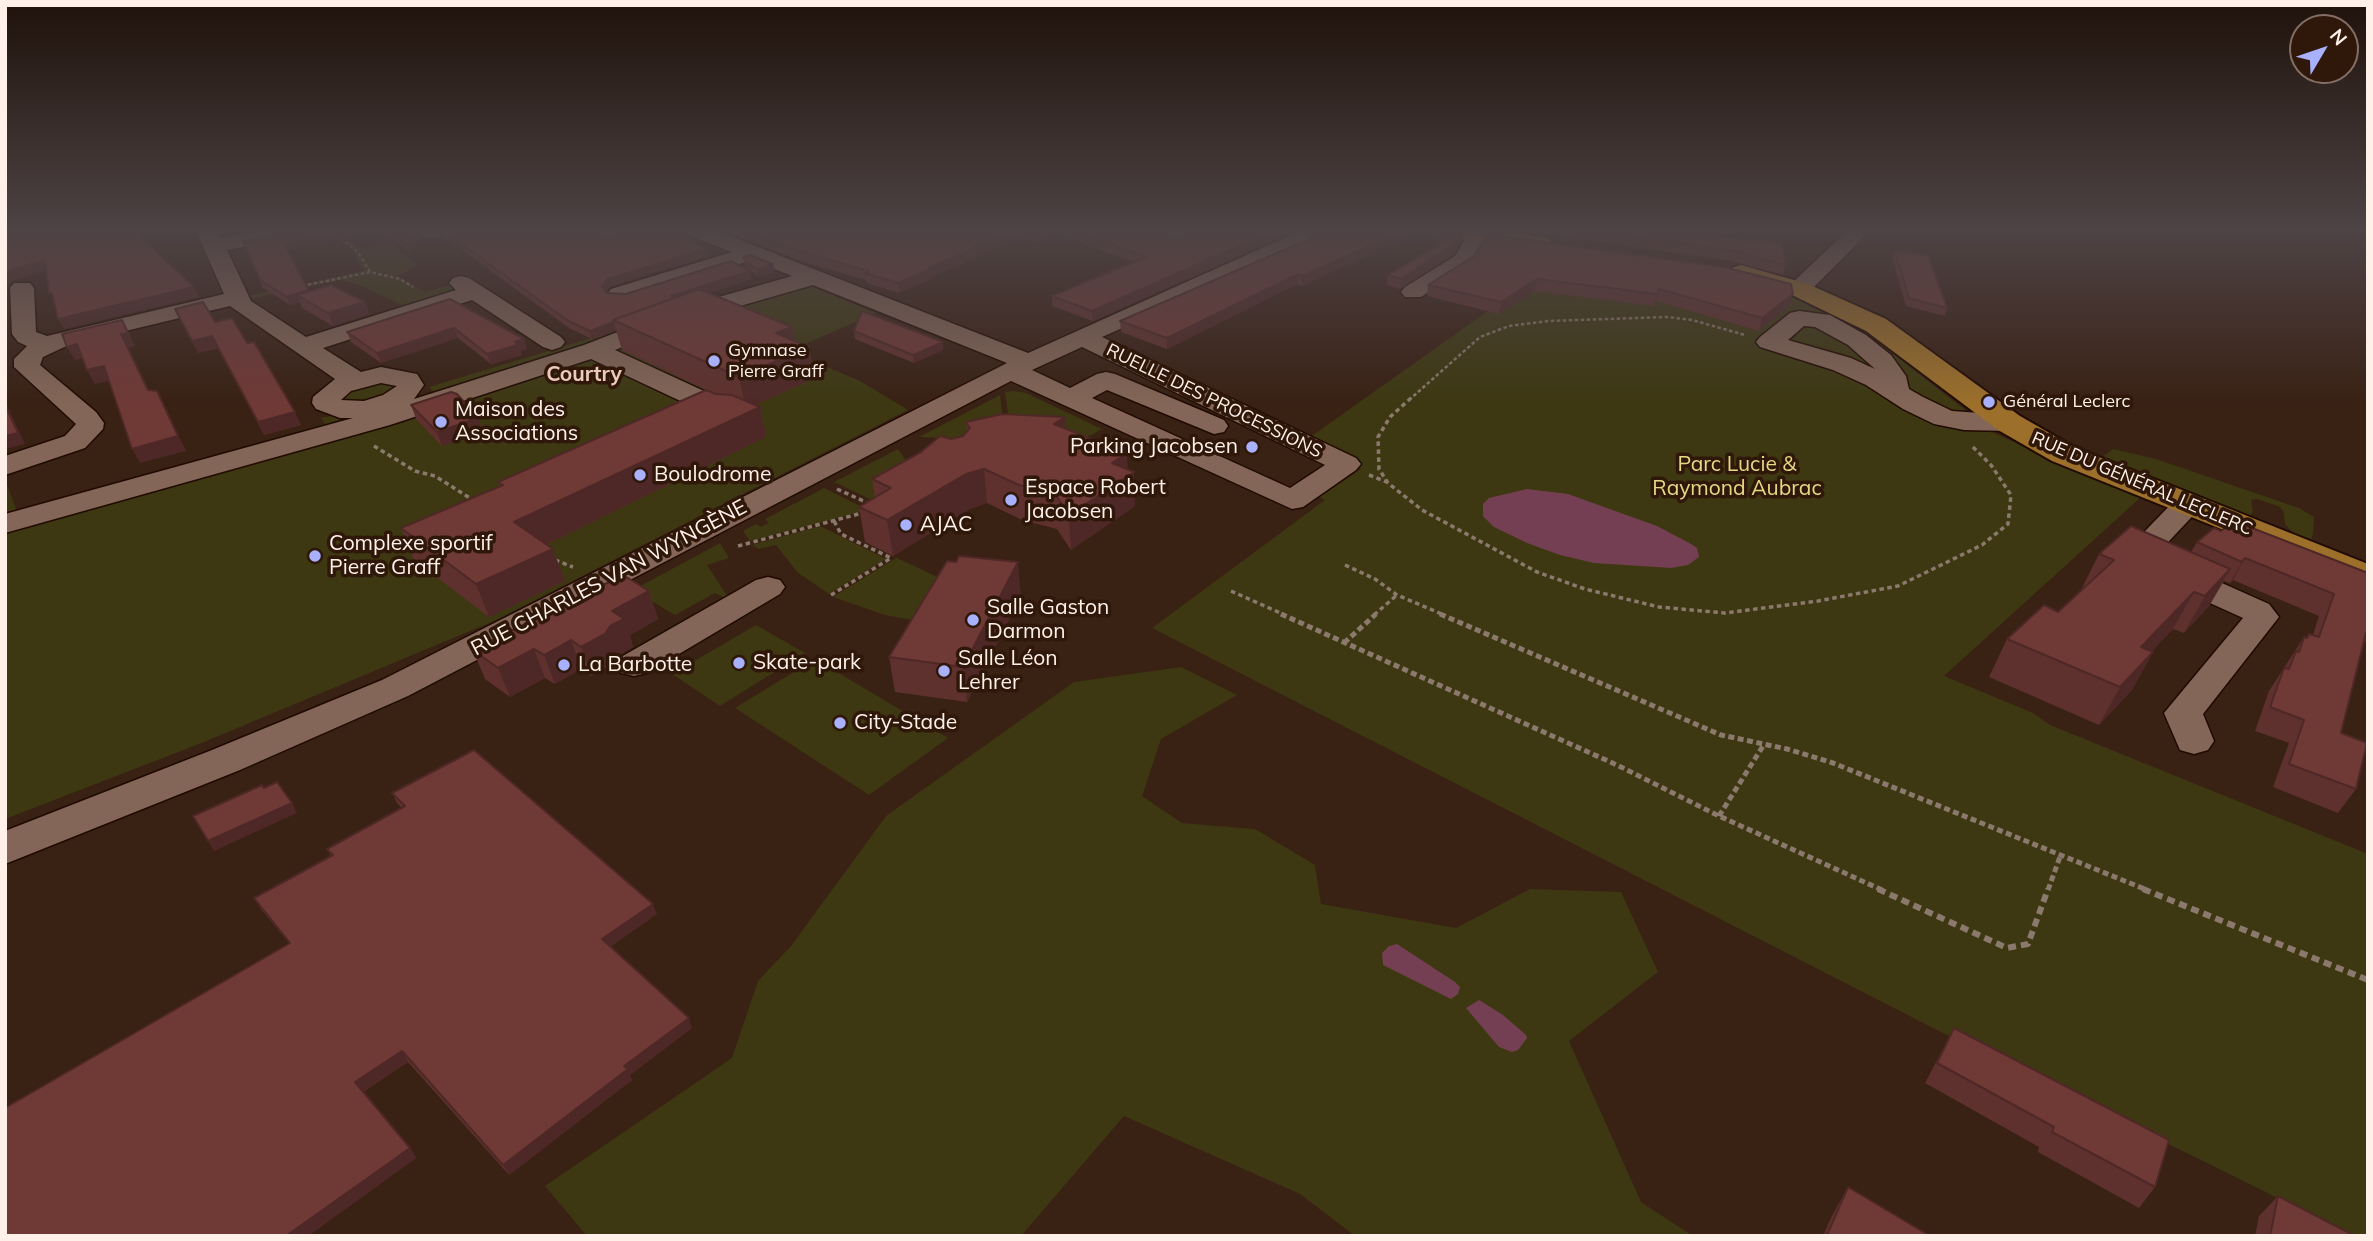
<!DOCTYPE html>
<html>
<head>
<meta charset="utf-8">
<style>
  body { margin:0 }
  #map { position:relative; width:2373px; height:1241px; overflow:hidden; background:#392114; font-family:Mulish,sans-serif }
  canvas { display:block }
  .frame { position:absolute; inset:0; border:7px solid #fff1ea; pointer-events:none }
  .north { position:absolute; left:2289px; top:14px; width:70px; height:70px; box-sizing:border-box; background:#2f170a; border:2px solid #826e64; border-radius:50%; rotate:51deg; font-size:19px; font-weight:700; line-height:28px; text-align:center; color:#fff1ea }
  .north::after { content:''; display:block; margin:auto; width:24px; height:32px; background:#a9b0fc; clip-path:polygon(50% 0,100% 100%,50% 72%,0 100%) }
</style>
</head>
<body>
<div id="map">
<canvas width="2373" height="1241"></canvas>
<div class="frame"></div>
<div class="north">N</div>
</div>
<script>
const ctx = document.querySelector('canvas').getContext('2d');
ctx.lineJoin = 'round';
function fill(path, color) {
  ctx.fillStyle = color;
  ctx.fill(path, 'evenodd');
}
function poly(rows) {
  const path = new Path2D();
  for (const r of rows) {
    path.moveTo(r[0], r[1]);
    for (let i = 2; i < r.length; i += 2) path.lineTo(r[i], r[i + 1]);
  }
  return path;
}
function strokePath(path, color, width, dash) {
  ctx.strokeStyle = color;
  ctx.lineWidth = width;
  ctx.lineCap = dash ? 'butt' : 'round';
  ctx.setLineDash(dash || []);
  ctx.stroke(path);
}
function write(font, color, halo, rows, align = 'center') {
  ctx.font = font + ' Mulish,sans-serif';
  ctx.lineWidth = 7;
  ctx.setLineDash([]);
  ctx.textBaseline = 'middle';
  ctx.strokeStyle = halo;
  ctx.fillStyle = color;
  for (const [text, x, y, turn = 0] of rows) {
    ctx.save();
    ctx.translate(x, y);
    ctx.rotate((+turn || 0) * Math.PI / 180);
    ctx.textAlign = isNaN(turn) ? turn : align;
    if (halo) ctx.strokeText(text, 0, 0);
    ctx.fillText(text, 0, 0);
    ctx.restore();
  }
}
fill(poly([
  [328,231,338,231,364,249,388,243,418,265,398,276,425,292,451,285,453,290,411,307,404,306,362,286,340,280,250,299,248,296,364,271,349,246],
  [790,278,876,313,789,351,860,381,908,410,494,621,199,744,5,819,5,479,17,512,325,424,321,418,437,395,429,387],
  [1519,289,1779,292,1803,297,1801,300,1840,319,1879,343,1996,434,2140,498,1944,676,2033,713,2050,725,2368,854,2368,1236,2355,1236,1933,1028,1152,628,1325,500,1319,497,1361,469,1306,440],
  [371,381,399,386,370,404,339,402,339,394],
  [1014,391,1026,393,1102,429,1075,444,1011,435,1005,392],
  [1000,395,1005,435,958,445,944,438,919,437],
  [898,449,908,463,878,503,834,482],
  [2113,449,2156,459,2299,508,2314,517,2313,534,2311,539,2296,536,2285,524,2284,513,2280,507,2257,499,2251,500,2253,512,2248,517,2108,463,2104,456],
  [824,488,868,510,750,541,743,531,756,524,761,527,769,523,765,519],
  [820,526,886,559,829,594,797,572,776,545,758,549,752,545],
  [720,543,729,558,707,565,730,600,715,593,675,615,633,590],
  [893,556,963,589,934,624,885,615,833,597,896,558],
  [756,625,805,653,720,706,672,674],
  [815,659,948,738,869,795,735,708],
  [1181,667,1237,695,1161,739,1142,796,1182,823,1255,829,1315,865,1321,904,1456,928,1530,889,1621,892,1658,972,1569,1041,1641,1202,1693,1236,1355,1236,1300,1194,1124,1116,1021,1236,587,1236,545,1186,732,1058,758,981,791,946,886,816,1074,682]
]), '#3d3811');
fill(poly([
  [1527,489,1568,494,1657,526,1691,544,1697,548,1699,557,1688,565,1671,568,1594,563,1560,555,1527,543,1494,527,1483,516,1483,504,1489,498],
  [1397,944,1455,982,1460,987,1458,994,1451,999,1383,965,1382,953,1389,946],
  [1479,1000,1503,1015,1526,1035,1527,1038,1518,1050,1512,1052,1499,1047,1466,1008]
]), '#743f52');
const minor = poly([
  [196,231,218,231,221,238,261,231,306,231,303,236,295,237,227,250,251,301,306,337,456,290,449,283,453,278,461,276,469,278,561,337,565,342,561,347,552,350,543,347,472,300,323,348,361,372,381,367,417,374,424,385,414,399,584,345,677,309,792,276,752,260,627,299,611,299,607,294,611,289,732,252,690,236,687,231,717,231,1028,353,1300,231,1325,231,1305,247,1102,337,1356,458,1361,464,1356,470,1303,507,1292,509,1011,381,408,696,240,770,5,864,5,831,212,750,382,680,1007,363,813,285,695,319,615,350,743,409,747,415,743,421,733,423,723,421,591,359,390,425,5,533,5,514,353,418,340,418,316,409,312,403,313,397,335,379,230,306,71,344,43,357,40,365,96,412,104,423,103,429,85,448,5,475,5,456,65,436,76,424,14,367,14,359,27,346,18,342,12,334,10,288,14,283,30,283,34,288,36,332,47,336,224,294,196,231],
  [1082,347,1325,465,1290,488,1092,398,1107,390,1214,434,1224,432,1228,426,1224,420,1115,374,1106,372,1097,374,1070,388,1032,370,1082,347],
  [381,383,397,386,383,395,364,401,341,400,351,391,381,383],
  [418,231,441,231,442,232,439,237,431,238,421,236,418,231],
  [592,231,618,231,624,237,621,242,613,243,605,242,592,231],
  [1178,231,1208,231,1205,236,1181,245,1165,245,1162,240,1165,235,1178,231],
  [1470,231,1488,231,1490,234,1471,265,1421,297,1405,297,1401,292,1405,287,1455,256,1470,231],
  [1847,231,1870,231,1807,294,1791,294,1787,289,1791,284,1847,231],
  [1799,311,1830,315,1866,335,1891,355,1906,376,1909,389,1923,397,1952,411,2009,415,2019,417,2023,423,2019,429,2009,431,1964,430,1934,424,1903,409,1866,385,1833,370,1760,347,1756,342,1760,337,1790,313,1799,311],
  [1804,326,1815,327,1848,345,1875,369,1851,358,1788,340,1804,326],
  [2187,497,2198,499,2202,506,2157,554,2269,604,2279,617,2203,714,2214,741,2208,750,2194,754,2180,750,2164,713,2243,618,2126,565,2121,556,2176,499,2187,497],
  [768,577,780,580,785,587,780,594,647,673,634,676,621,673,616,665,621,657,756,580,768,577]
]);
const major = poly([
  [1443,231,1504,231,1548,238,1552,243,1548,248,1540,250,1455,238,1447,236,1443,231],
  [1741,265,1808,284,1886,319,2020,416,2074,447,2368,564,2368,588,2052,461,1998,430,1866,331,1790,294,1732,278,1728,273,1732,268,1741,265]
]);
strokePath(minor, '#200a01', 3);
strokePath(major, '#200a01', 4);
strokePath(poly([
  [331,231,358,252,370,272,400,279,413,287],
  [302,286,370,272],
  [1409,400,1480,337,1509,326,1548,321,1667,317,1692,320,1745,335]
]), '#8c796e', 2.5, [3.5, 2.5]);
strokePath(poly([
  [1411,398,1390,417,1378,437,1379,469,1388,483,1422,510,1537,572,1585,589,1659,607,1725,613,1818,601,1898,586,1982,545,2008,524,2011,495,1991,465,1972,446],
  [374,446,415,471,435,476,473,500],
  [1369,475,1387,482],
  [837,489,870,504],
  [738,546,866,512],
  [555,560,573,567],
  [1345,565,1375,579,1397,595,1444,615],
  [1231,591,1285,615],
  [831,595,891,558,841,534,834,521],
  [1374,615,1397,595]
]), '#8c796e', 3.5, [4.5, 3.5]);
strokePath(poly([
  [1281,614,1617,765,1719,816,1882,890],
  [1440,614,1721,735,1787,749,1833,763,2147,890],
  [1344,643,1376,614],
  [1719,816,1763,746],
  [2048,890,2061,854]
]), '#8c796e', 5, [6, 3.5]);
strokePath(poly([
  [1878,889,2007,948,2028,944,2048,889],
  [2143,889,2368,980]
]), '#8c796e', 6, [8, 5]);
fill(minor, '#836657');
fill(major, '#9c702b');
fill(poly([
  [300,231,418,231,421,239,411,252,387,236,361,236,288,250,309,292,370,314,333,326,302,308,300,302,290,305,263,288,243,241],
  [441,231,595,231,601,236,611,238,619,237,623,233,621,231,673,231,709,256,610,286,606,292,607,293,626,294,752,279,709,293,792,327,795,341,815,378,755,405,760,407,766,437,547,544,565,581,489,617,414,560,401,528,500,486,498,482,706,390,622,350,616,330,592,339,569,328,443,236],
  [724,231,1170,231,1164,232,1163,235,1165,238,1181,238,1200,231,1294,231,1093,321,1052,306,1052,296,1133,262,1057,234,1040,243,1020,238,933,276,933,278,899,293,867,283,866,280,804,262],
  [1429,231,1462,232,1461,241,1453,254,1400,289,1387,285,1388,275,1437,246],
  [1520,231,1711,231,1711,236,1786,265,1783,275,1727,260],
  [1775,231,1815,231,1813,237,1775,233],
  [1307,240,1302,286,1297,284,1167,349,1121,332,1120,321],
  [1895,251,1947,308,1945,316,1906,306,1892,258],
  [1474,256,1793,294,1789,306,1759,331,1657,301,1654,306,1535,291,1499,314,1427,296,1428,285],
  [743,258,775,272,758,277,745,265],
  [450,299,524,339,527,349,520,351,522,355,491,364,458,338,381,363,351,342,347,332],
  [175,309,215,322,247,343,301,425,264,435,218,348,198,353],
  [854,331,943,342,943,350,914,363,855,339],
  [411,405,478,418,483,432,442,446,416,419],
  [1065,417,1066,428,1128,469,1135,506,1071,550,1057,529,1022,520,987,503,970,509,893,556,865,542,859,507,875,498,872,479,951,439,963,436,967,431,966,422],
  [2221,531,2368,573,2368,639,2364,643,2341,733,2356,789,2338,813,2273,787,2289,743,2255,731,2269,691,2304,637,2306,638,2309,634,2313,635,2319,616,2233,580,2230,583,2224,581,2209,606,2184,633,2173,629,2151,652,2153,652,2132,690,2099,725,1989,677,2007,639,2058,612,2081,590,2099,554,2191,552,2197,542],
  [649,591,658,619,630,635,633,647,620,655,614,663,591,676,581,669,555,684,545,678,510,697,485,679,473,650],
  [1021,596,967,702,895,692,889,657],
  [392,793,657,914,611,946,692,1028,630,1075,632,1080,509,1175,408,1062,363,1092,410,1148,416,1158,308,1236,289,943,261,909,254,898,331,856,327,849,402,808,397,803],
  [1954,1028,2155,1187,2139,1208,2038,1152,2039,1147,1925,1083],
  [1848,1187,1930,1236,1823,1236,1832,1216],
  [2278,1196,2355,1236,2255,1236,2259,1216]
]), '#5f312e');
fill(poly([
  [346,231,359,231,361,236,287,250,284,243],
  [418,231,421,239,411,252,408,244],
  [1013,231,1019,231,1020,238,933,276,933,278,899,293,898,283,930,267],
  [1045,231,1057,231,1057,234,1040,243,1040,234],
  [1273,231,1294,231,1093,321,1092,311],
  [1402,231,1422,231,1302,286,1302,276],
  [1462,232,1461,241,1453,254,1400,289,1401,279],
  [707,249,709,256,610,286,604,294,602,286,608,279],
  [45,260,51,270,14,280,5,284,5,272],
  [773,264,775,272,758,277,757,270],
  [750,271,752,279,676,303,671,296],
  [1298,274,1297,284,1167,349,1167,338],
  [1537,279,1535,291,1499,314,1501,302],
  [194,287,199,297,64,329,58,319],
  [1659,289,1657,301,1654,306,1657,294],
  [308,290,312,298,297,295,300,302,290,305,287,297],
  [1793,294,1789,306,1759,331,1762,318],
  [365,302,370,314,333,326,328,313],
  [122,320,129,333,135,346,128,348,121,334],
  [614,322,616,330,592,339,590,331],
  [792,327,797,352,809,347,815,378,746,409,739,377,776,333],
  [454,328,458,338,381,363,377,353],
  [212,336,218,348,198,353,192,341],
  [524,339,527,349,520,351,522,355,491,364,487,354,515,342],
  [943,342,943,350,914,363,913,355],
  [77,344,84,358,75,360,67,347],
  [104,366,111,380,95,384,87,370],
  [157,391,186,451,140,463,132,449],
  [5,401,25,444,5,449],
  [760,407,766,437,526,554,514,522],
  [295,412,301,425,264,435,258,422],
  [1065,417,1067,450,1054,424],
  [478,418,483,432,442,446,437,432],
  [1127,453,1128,476,1134,472,1135,506,1071,550,1069,515,1112,463],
  [984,469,987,503,970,509,893,556,887,520,966,474],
  [553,549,565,581,489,617,476,584],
  [2245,558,2233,580,2230,583,2242,562],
  [1018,562,1021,596,967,702,963,667],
  [2230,569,2209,606,2184,633,2205,596],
  [649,591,658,619,630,635,633,647,620,655,614,663,591,676,581,647,612,611],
  [2194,592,2173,629,2120,685,2141,647],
  [571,640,581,669,555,684,544,655],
  [534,649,545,678,510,697,498,668],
  [2153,652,2132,690,2099,725,2120,687],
  [292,803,297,813,214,851,208,841],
  [653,904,657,914,606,949,602,939],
  [689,1018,692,1028,630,1075,632,1080,509,1175,503,1165,624,1066],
  [402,1051,408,1062,362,1092,355,1082],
  [410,1148,416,1158,308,1236,286,1236]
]), '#4e2826');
const building = poly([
  [5,231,135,231,194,287,58,319,52,293,49,293,45,260,5,272,5,231],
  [300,231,346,231,284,243,308,290,287,297,260,280,243,241,300,231],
  [387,231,418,231,408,244,387,231],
  [443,231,595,231,601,236,611,238,619,237,624,231,673,231,707,249,608,279,602,286,607,293,626,294,731,261,750,271,671,296,674,298,613,320,614,322,590,331,567,320,443,231],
  [746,231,1013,231,930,267,932,268,898,283,865,273,869,271,802,252,746,231],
  [1029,231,1045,231,1040,234,1029,231],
  [1073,231,1160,231,1165,238,1181,238,1200,231,1273,231,1092,311,1052,296,1146,257,1073,231],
  [1318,231,1402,231,1302,276,1298,274,1167,338,1120,321,1307,240,1318,231],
  [1435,231,1462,232,1454,244,1401,279,1388,275,1442,243,1435,231],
  [1590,231,1711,231,1711,236,1782,244,1786,265,1730,250,1590,231],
  [1488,234,1728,268,1791,284,1793,294,1762,318,1659,289,1657,294,1537,279,1501,302,1428,285,1474,256,1488,234],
  [1895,251,1928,255,1947,308,1909,298,1895,251],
  [750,255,773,264,757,270,743,258,750,255],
  [331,285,365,302,328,313,297,295,331,285],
  [699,289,792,327,776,333,809,347,739,377,613,320,699,289],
  [450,299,524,339,515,342,518,345,487,354,454,328,377,353,347,332,450,299],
  [203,302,215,322,232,318,247,343,254,342,295,412,258,422,212,336,192,341,175,309,203,302],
  [862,311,943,342,913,355,854,331,862,311],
  [122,320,128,333,121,334,148,390,157,391,178,436,132,449,104,366,87,370,77,344,67,347,62,334,122,320],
  [706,390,716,394,732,395,760,407,514,522,553,549,476,584,401,528,503,485,498,482,706,390],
  [451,392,457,394,478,418,437,432,411,405,451,392],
  [5,405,18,433,5,436,5,405],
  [1002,414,1065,417,1054,424,1127,453,1112,463,1134,472,1069,515,1055,494,1019,485,984,469,966,474,887,520,859,507,891,488,872,479,921,452,940,436,951,439,963,436,970,428,966,422,1002,414],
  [2234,521,2368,573,2368,632,2366,633,2341,733,2367,743,2356,789,2289,764,2304,720,2270,707,2284,668,2289,669,2296,651,2299,652,2304,637,2307,638,2309,634,2319,637,2334,594,2245,558,2242,562,2197,542,2214,528,2221,531,2234,521],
  [2131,526,2230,569,2205,596,2194,592,2141,647,2153,652,2120,687,2007,639,2044,605,2058,612,2114,560,2099,554,2131,526],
  [959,556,1018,562,963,667,889,657,947,561,956,562,959,556],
  [623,575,649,591,612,611,624,619,610,626,605,634,581,647,571,640,544,655,534,649,498,668,473,650,623,575],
  [474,750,653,904,602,939,689,1018,624,1066,628,1069,503,1165,402,1051,355,1082,410,1148,286,1236,5,1236,5,1108,290,943,254,898,333,855,327,849,405,806,392,793,474,750],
  [277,782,292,803,208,841,193,816,262,785,264,788,277,782],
  [1954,1028,2169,1140,2155,1187,2052,1132,2054,1127,1937,1063,1954,1028],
  [1848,1187,1930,1236,1829,1236,1827,1235,1848,1187],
  [2278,1196,2355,1236,2270,1236,2278,1196]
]);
fill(building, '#6f3936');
strokePath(building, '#4e2826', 2);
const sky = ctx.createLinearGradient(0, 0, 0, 405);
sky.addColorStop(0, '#1f120b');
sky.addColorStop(0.57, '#4e4345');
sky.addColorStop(1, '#4e434500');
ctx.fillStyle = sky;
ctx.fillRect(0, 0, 2373, 405);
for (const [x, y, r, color] of [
  [714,361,7,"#a9b0fc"],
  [1989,402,7,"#a9b0fc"],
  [441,422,7,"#a9b0fc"],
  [1252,447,7,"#a9b0fc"],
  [640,475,7,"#a9b0fc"],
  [1011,500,7,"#a9b0fc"],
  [906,525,7,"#a9b0fc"],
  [315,556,7,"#a9b0fc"],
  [973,620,7,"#a9b0fc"],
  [739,663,7,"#a9b0fc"],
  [564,665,7,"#a9b0fc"],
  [944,671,7,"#a9b0fc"],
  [840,723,7,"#a9b0fc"]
]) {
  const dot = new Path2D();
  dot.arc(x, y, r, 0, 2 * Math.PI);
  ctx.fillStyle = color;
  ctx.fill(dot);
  strokePath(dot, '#2f170a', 2.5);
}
write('18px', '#fff1ea', '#2f170a', [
  ["Gymnase",728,351],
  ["Pierre Graff",728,372],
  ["Général Leclerc",2003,402]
], 'left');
write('18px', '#fff1ea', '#2f170a', [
  ["RUELLE DES PROCESSIONS",1214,401,26],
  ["RUE DU GÉNÉRAL LECLERC",2142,484,23]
]);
write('bold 21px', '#edcbba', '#2f170a', [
  ["Courtry",584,375]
]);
write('21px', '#fff1ea', '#2f170a', [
  ["Maison des",455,410],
  ["Associations",455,434],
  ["Parking Jacobsen",1238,447,"right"],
  ["Boulodrome",654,475],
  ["Espace Robert",1025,488],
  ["Jacobsen",1025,512],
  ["AJAC",920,525],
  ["Complexe sportif",329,544],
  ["Pierre Graff",329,568],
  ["Salle Gaston",987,608],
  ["Darmon",987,632],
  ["Salle Léon",958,659],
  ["Lehrer",958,683],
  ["Skate-park",753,663],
  ["La Barbotte",578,665],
  ["City-Stade",854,723]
], 'left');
write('21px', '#e6d984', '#2f170a', [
  ["Parc Lucie &",1737,465],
  ["Raymond Aubrac",1737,489]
]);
write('21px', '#fff1ea', '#2f170a', [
  ["RUE CHARLES VAN WYNGÈNE",609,578,-28]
]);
</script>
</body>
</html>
